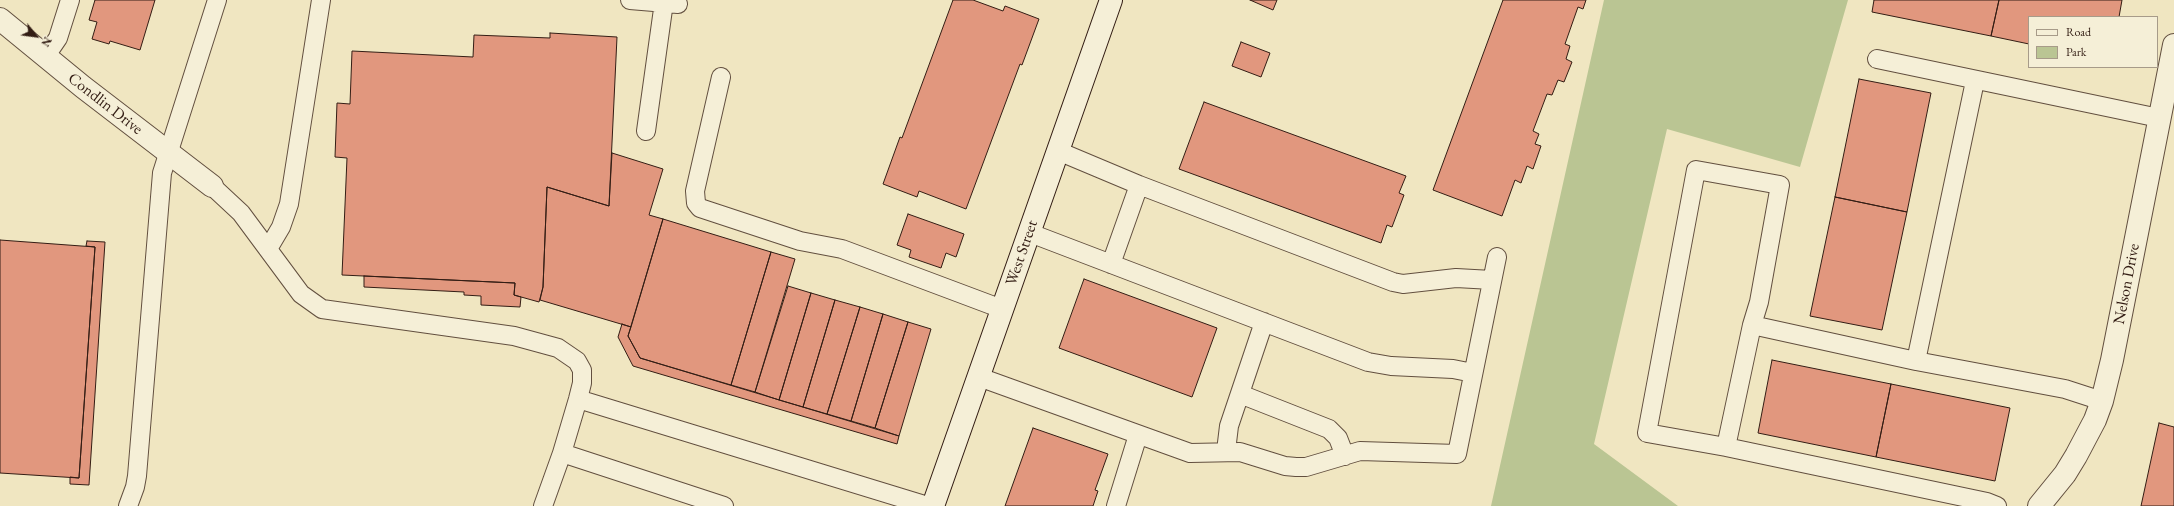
<!DOCTYPE html>
<html>
<head>
<meta charset="utf-8">
<style>
  body { margin:0 }
  #map { position:relative; width:2174px; height:506px; overflow:hidden; background:#f0e6c1; font-family:"EB Garamond",serif }
  canvas { display:block }
  .legend { position:absolute; left:2028px; top:16px; width:130px; height:52px; box-sizing:border-box; background:#f5efd7; border:1px solid #a79b89; margin:0; padding:5px 7px; list-style:none; font-size:12px; color:#331d14 }
  .legend li { display:flex; align-items:center; gap:8px; height:20px }
  .legend b { width:20px; border:1px solid #a79b89 }
  .north { position:absolute; left:16px; top:16px; width:40px; height:40px; -webkit-text-stroke:3px #f5efd7; paint-order:stroke; rotate:119deg; font-size:11px; font-weight:700; line-height:16px; text-align:center; color:#331d14 }
  .north::after { content:''; display:block; margin:auto; width:14px; height:18px; background:#331d14; clip-path:polygon(50% 0,100% 100%,50% 72%,0 100%) }
</style>
</head>
<body>
<div id="map">
<canvas width="2174" height="506"></canvas>
<ul class="legend">
<li><b style="height:5px;background:#f5efd7"></b>Road</li>
<li><b style="height:11px;background:#bac593"></b>Park</li>
</ul>
<div class="north">N</div>
</div>
<script>
const ctx = document.querySelector('canvas').getContext('2d');
ctx.lineJoin = 'round';
function fill(path, color) {
  ctx.fillStyle = color;
  ctx.fill(path, 'evenodd');
}
function poly(rows) {
  const path = new Path2D();
  for (const r of rows) {
    path.moveTo(r[0], r[1]);
    for (let i = 2; i < r.length; i += 2) path.lineTo(r[i], r[i + 1]);
  }
  return path;
}
function strokePath(path, color, width, dash) {
  ctx.strokeStyle = color;
  ctx.lineWidth = width;
  ctx.lineCap = dash ? 'butt' : 'round';
  ctx.setLineDash(dash || []);
  ctx.stroke(path);
}
function write(font, color, halo, rows, align = 'center') {
  ctx.font = font + ' "EB Garamond",serif';
  ctx.lineWidth = 3.5;
  ctx.setLineDash([]);
  ctx.textBaseline = 'middle';
  ctx.strokeStyle = halo;
  ctx.fillStyle = color;
  for (const [text, x, y, turn = 0] of rows) {
    ctx.save();
    ctx.translate(x, y);
    ctx.rotate((+turn || 0) * Math.PI / 180);
    ctx.textAlign = isNaN(turn) ? turn : align;
    if (halo) ctx.strokeText(text, 0, 0);
    ctx.fillText(text, 0, 0);
    ctx.restore();
  }
}
fill(poly([
  [1604,0,1848,0,1800,167,1667,129,1594,444,1678,506,1491,506]
]), '#bac593');
const building = poly([
  [95,0,155,0,140,50,110,41,109,44,92,39,97,22,89,20,95,0],
  [953,0,973,0,1003,11,1005,6,1039,19,1022,65,1020,64,966,209,919,191,917,197,883,184,900,137,902,138,953,0],
  [1250,0,1277,0,1273,10,1250,0],
  [1503,0,1586,0,1583,9,1578,7,1565,44,1570,46,1566,59,1572,62,1564,82,1558,80,1552,95,1547,94,1533,131,1539,134,1535,144,1541,146,1533,169,1527,166,1521,183,1515,180,1502,216,1433,190,1503,0],
  [1874,0,1999,0,1991,36,1872,12,1874,0],
  [1999,0,2122,0,2119,17,2029,17,2029,44,1991,36,1999,0],
  [550,33,617,37,609,206,547,187,543,287,539,302,514,295,515,283,342,275,347,158,335,157,337,103,350,104,352,51,473,57,474,35,550,38,550,33],
  [1241,42,1270,53,1261,77,1232,66,1241,42],
  [1859,79,1931,93,1907,212,1835,197,1859,79],
  [1204,102,1406,176,1399,193,1404,195,1392,227,1387,225,1381,243,1179,169,1204,102],
  [612,153,663,169,649,215,663,219,631,327,540,300,543,287,547,187,609,206,612,153],
  [1835,197,1907,212,1882,330,1810,316,1835,197],
  [908,214,964,234,956,257,946,253,941,268,909,257,911,250,897,245,908,214],
  [663,219,771,252,731,385,640,358,628,336,663,219],
  [0,240,95,247,79,478,0,473,0,240],
  [87,241,105,242,89,485,70,484,70,477,79,478,95,247,86,246,87,241],
  [771,252,795,259,755,392,731,385,771,252],
  [364,276,515,283,514,295,521,297,520,307,481,305,481,296,464,295,464,292,364,287,364,276],
  [1084,279,1217,328,1192,397,1059,348,1084,279],
  [788,286,811,293,779,400,755,392,788,286],
  [811,293,835,300,803,407,779,400,811,293],
  [835,300,860,307,827,414,803,407,835,300],
  [860,307,883,314,851,421,827,414,860,307],
  [883,314,908,322,875,428,851,421,883,314],
  [908,322,931,329,899,436,875,428,908,322],
  [622,324,631,327,628,336,640,358,899,436,897,444,633,366,618,337,622,324],
  [1772,360,1891,384,1876,457,1758,433,1772,360],
  [1891,384,2010,408,1995,481,1876,457,1891,384],
  [2159,423,2174,427,2174,506,2141,506,2159,423],
  [1033,428,1108,454,1095,490,1098,491,1093,506,1005,506,1033,428]
]);
fill(building, '#e1977e');
strokePath(building, '#331d14', 1);
const service = poly([
  [630,0,678,4],
  [45,57,58,38,70,0],
  [1877,59,2159,118],
  [721,77,695,191,696,203,700,208,800,241,842,249,1002,309],
  [646,131,664,2],
  [1058,151,1139,185,1393,282,1403,284,1456,278,1492,280],
  [212,186,241,213,301,294,322,309,514,336,558,348,577,361,582,370,582,383,578,399,562,453,543,506],
  [1030,233,1368,362,1391,366,1453,369,1473,373],
  [268,249,281,227,289,204,321,0],
  [1111,264,1139,185],
  [1916,361,1975,81],
  [979,377,1190,453,1240,452,1285,466,1296,467,1306,467,1360,451,1457,454,1497,257],
  [1240,394,1329,429,1338,438,1345,456],
  [578,399,928,506],
  [1726,447,1647,433,1696,170,1780,185,1759,302,1752,325],
  [1226,451,1229,426,1264,322],
  [562,453,724,506],
  [128,506,135,487,137,476,162,173,217,0],
  [1116,506,1138,435],
  [1997,506,1987,502,1726,447,1752,325,1916,361,2065,389,2102,401]
]);
const minor = poly([
  [0,19,83,87,212,186],
  [2039,506,2065,474,2076,456,2095,420,2102,401,2112,360,2174,45]
]);
const secondary = poly([
  [933,506,1111,0]
]);
strokePath(service, '#624f3f', 20);
strokePath(minor, '#624f3f', 24);
strokePath(secondary, '#331d14', 24);
strokePath(service, '#f5efd7', 18);
strokePath(minor, '#f5efd7', 22);
strokePath(secondary, '#f5efd7', 22);
write('16px', '#331d14', '#f5efd7', [
  ["Condlin Drive",105,104,38],
  ["West Street",1022,253,-71],
  ["Nelson Drive",2127,284,-79]
]);
</script>
</body>
</html>
